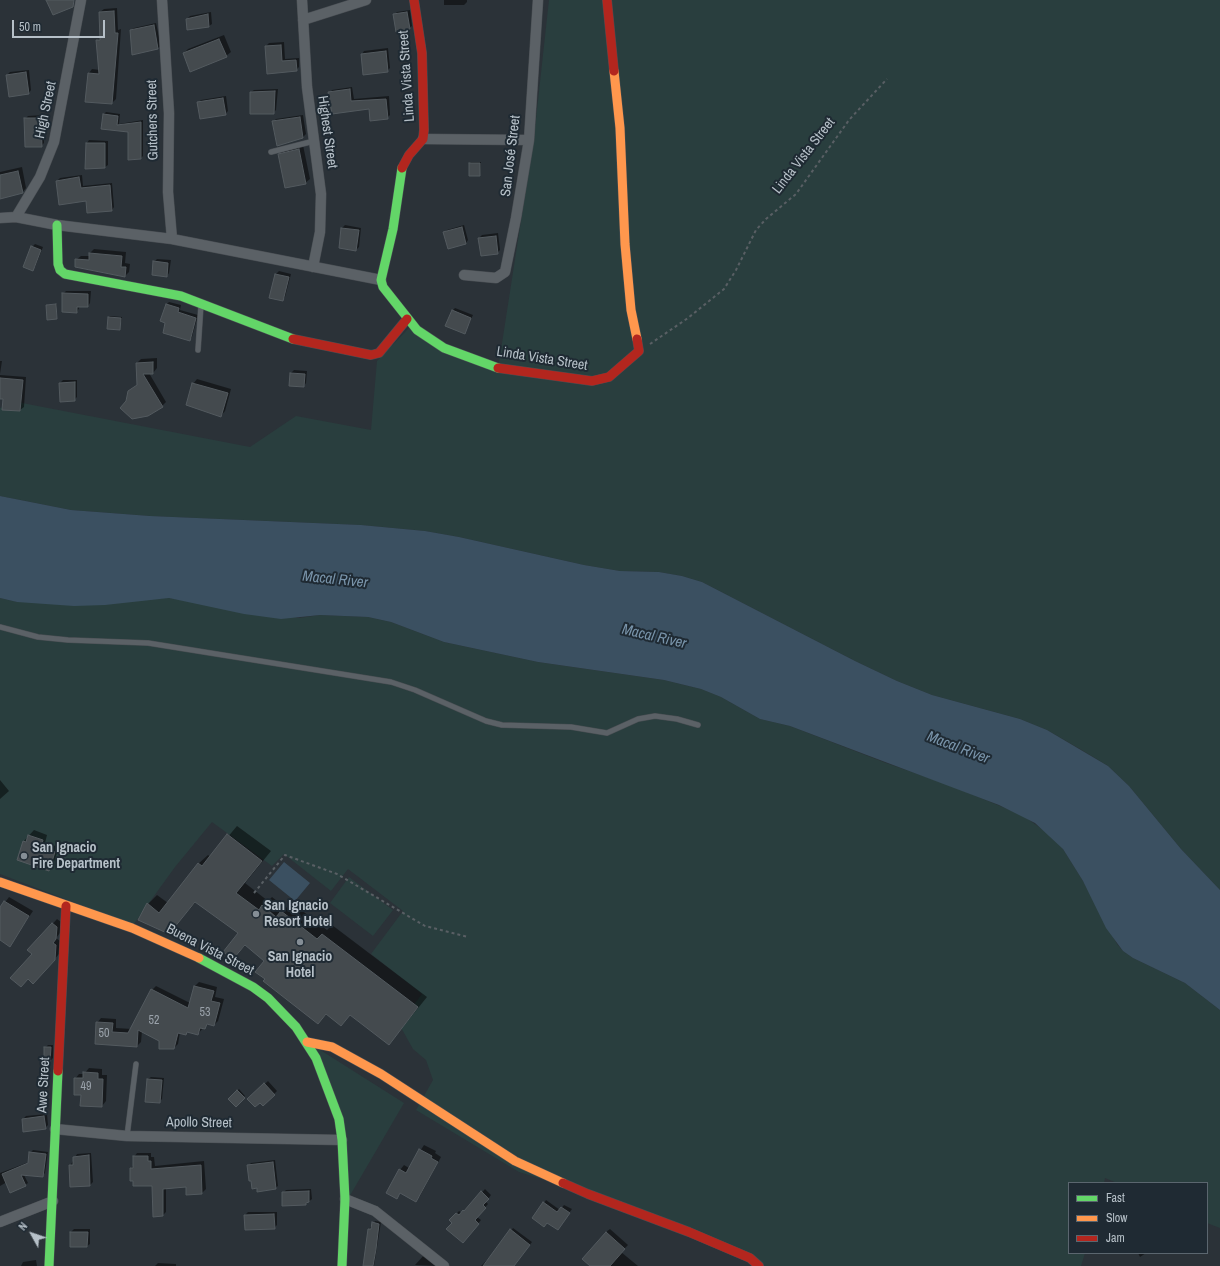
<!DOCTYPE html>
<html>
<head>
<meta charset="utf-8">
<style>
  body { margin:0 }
  #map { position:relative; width:1220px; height:1266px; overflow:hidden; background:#2b3238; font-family:"Archivo Narrow",sans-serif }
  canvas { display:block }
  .legend { position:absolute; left:1068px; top:1182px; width:140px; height:72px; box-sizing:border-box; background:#1f2a33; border:1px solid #5b666f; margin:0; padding:5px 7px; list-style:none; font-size:12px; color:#b6c0c8 }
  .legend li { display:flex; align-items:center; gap:8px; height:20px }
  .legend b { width:20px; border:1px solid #5b666f }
  .north { position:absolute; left:12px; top:1214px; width:40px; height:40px; -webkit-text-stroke:3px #1f2a33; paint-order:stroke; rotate:310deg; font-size:11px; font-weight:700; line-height:16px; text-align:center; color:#b6c0c8 }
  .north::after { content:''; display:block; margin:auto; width:14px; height:18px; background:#b6c0c8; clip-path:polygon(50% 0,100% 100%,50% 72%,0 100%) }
  .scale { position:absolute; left:12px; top:20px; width:93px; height:18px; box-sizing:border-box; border:2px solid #b6c0c8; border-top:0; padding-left:5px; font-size:12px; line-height:14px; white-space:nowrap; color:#b6c0c8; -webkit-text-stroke:3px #1f2a33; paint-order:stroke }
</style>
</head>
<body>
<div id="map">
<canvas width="1220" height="1266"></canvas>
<ul class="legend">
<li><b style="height:5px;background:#63d668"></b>Fast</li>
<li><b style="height:5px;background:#ff974d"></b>Slow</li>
<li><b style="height:5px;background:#b3261e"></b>Jam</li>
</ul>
<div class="north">N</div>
<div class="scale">50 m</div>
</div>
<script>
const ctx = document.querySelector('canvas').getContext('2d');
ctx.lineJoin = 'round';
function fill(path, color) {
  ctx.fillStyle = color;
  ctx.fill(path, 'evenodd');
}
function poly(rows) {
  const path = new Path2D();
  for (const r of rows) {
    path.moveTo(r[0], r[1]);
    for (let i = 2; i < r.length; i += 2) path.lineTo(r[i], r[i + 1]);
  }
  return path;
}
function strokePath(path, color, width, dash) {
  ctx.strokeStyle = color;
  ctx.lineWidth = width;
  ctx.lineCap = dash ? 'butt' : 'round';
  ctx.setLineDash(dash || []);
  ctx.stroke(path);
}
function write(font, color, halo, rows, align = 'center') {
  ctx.font = font + ' "Archivo Narrow",sans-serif';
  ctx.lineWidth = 4;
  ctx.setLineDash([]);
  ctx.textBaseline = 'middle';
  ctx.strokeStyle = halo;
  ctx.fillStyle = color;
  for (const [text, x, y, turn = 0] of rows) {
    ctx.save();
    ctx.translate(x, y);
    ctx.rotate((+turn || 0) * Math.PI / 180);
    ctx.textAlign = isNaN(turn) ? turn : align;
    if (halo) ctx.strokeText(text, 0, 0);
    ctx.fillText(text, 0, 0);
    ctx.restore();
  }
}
fill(poly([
  [549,0,1220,0,1220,890,1181,849,1129,786,1108,766,1080,749,1047,730,1020,719,932,695,897,681,855,661,702,582,682,576,659,572,620,571,584,565,459,537,425,531,361,525,150,516,71,510,0,496,0,408,17,402,250,447,296,416,371,430,377,361,409,328,498,369,534,137],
  [0,598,17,602,169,598,299,618,320,615,368,617,391,622,444,642,538,662,664,680,701,689,721,697,760,719,790,726,886,763,949,785,1022,815,1053,837,1063,849,1083,881,1117,944,1123,951,1133,958,1185,983,1220,1010,1220,1228,1207,1223,1207,1183,1117,1183,1105,1178,1104,1183,1069,1183,1069,1253,1085,1253,1081,1266,758,1266,591,1194,519,1172,416,1110,433,1080,426,1060,413,1049,399,1024,422,994,371,954,403,911,348,869,331,891,284,854,272,866,212,822,175,867,133,925,0,874],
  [349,877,393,910,373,936,330,903],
  [306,1041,404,1103,345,1204,341,1129]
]), '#293e3e');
fill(poly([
  [0,496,71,510,150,516,361,525,425,531,459,537,584,565,620,571,659,572,682,576,702,582,855,661,897,681,932,695,1020,719,1047,730,1108,766,1129,786,1181,849,1220,890,1220,1010,1185,983,1133,958,1123,951,1106,928,1083,881,1063,849,1035,823,999,805,790,726,760,719,721,697,701,689,664,680,538,662,444,642,391,622,368,617,320,615,281,619,244,614,169,598,105,605,74,606,17,602,0,598],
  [284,862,310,883,295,901,269,880]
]), '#3b5061');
fill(poly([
  [444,0,467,0,467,2,464,5,444,5],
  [117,8,118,30,121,29,116,99,112,103,89,73,92,69,100,70,97,41,101,37,100,12,104,9],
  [410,10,412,26,409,28,394,15,397,12],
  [211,12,212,24,209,26,187,19,190,16],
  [156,23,161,46,158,48,133,53,131,30,134,28],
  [224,35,231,52,226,56,184,53,188,49],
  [284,42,285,59,299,58,299,67,296,70,268,73,266,46,269,43],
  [388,48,390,68,387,71,364,74,362,54,364,51],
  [29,70,31,90,29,93,7,75,10,72],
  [352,87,354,99,389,96,390,115,387,118,370,108,332,113,330,93,332,90],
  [278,89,276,110,273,113,251,92,254,90],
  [226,96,228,111,225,114,198,103,201,100],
  [106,112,120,114,119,124,143,120,143,156,141,158,129,131,102,128,104,114],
  [44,115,44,143,41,146,25,119,28,116],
  [303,115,306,134,303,137,273,122,276,119],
  [89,140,108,141,108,165,105,167,87,143],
  [303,145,310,179,305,183,279,155,284,150],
  [471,162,481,162,480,175,470,163],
  [22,167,26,188,22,193,0,198,0,172],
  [82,175,83,186,112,183,114,207,112,210,86,200,57,181,60,178],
  [345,225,361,228,359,247,356,250,342,228],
  [464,225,468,240,466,243,444,233,447,230],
  [498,233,500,250,497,253,479,238,482,235],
  [35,244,43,247,35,267,32,269,32,247],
  [94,249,126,252,125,263,130,264,129,272,125,276,76,260,81,256,90,256,90,253],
  [157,259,171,260,169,273,167,276,154,262],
  [279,271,291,274,285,297,282,300,270,297,276,274],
  [66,291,91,291,90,303,88,306,80,306,77,312,63,294],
  [169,302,181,305,180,310,198,315,192,337,190,340,167,304],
  [48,304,57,304,57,318,47,306],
  [455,308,473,315,464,333,452,311],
  [110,316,122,317,120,329,109,317],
  [157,358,157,368,153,373,149,373,166,402,162,406,127,401,129,391,138,384,137,363,141,359],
  [0,361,2,361,0,374],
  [294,370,307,371,306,383,304,386,291,373],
  [0,375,26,377,24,407,20,410,3,409,4,398,0,398],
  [197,379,231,389,225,411,221,416,193,384],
  [63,380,77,380,77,397,74,400,60,383],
  [0,780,9,791,0,799],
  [237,826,271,851,245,883,268,901,272,897,286,908,291,902,327,930,332,925,427,997,389,1044,351,1014,341,1024,327,1014,318,1022,266,979,266,961,246,945,233,958,239,933,196,902,168,933,148,904,157,895,168,903,198,864,208,855,211,857],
  [34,830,47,835,45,843,59,847,53,865,49,870,18,860,24,841],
  [9,897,33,911,10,945,0,939,0,909],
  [57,919,61,922,60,933,56,938,60,941,59,954,38,978,33,954,29,950],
  [199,982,217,987,215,997,224,999,218,1021,214,1025,209,1024,203,1028,198,1034,188,1031,186,1034,180,1032,178,1044,174,1048,142,1031,141,1042,137,1046,96,1043,97,1023,101,1018,116,1019,116,1028,132,1029,152,990,156,986,190,1003,195,986],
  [48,1045,53,1045,53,1058,50,1061,45,1048],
  [89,1068,102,1069,102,1075,107,1075,106,1101,102,1106,82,1094,75,1079,79,1074,84,1074],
  [151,1077,164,1078,162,1099,159,1102,148,1079],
  [268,1081,277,1091,263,1105,260,1101,249,1099],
  [239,1089,245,1096,236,1105,229,1099],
  [47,1114,48,1125,45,1128,23,1119,26,1116],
  [424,1145,436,1151,435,1153,441,1157,420,1196,415,1201,401,1193,397,1198,400,1170,404,1165,409,1168],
  [33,1150,48,1152,45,1173,42,1176,24,1175,28,1183,25,1185,7,1182,0,1186,0,1173,29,1162,30,1153],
  [91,1153,93,1182,90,1185,70,1166,77,1154],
  [137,1153,151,1153,151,1157,154,1157,155,1166,204,1161,206,1189,202,1193,187,1186,166,1187,166,1212,163,1215,153,1185,131,1168,134,1165,134,1157],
  [275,1160,278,1186,275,1188,248,1166,251,1163],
  [311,1189,312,1199,306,1204,283,1193,286,1190],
  [485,1189,491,1195,486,1202,488,1204,477,1217,481,1220,465,1239,451,1220,459,1211,462,1213,468,1208],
  [546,1200,560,1210,564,1205,572,1209,560,1226,544,1203],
  [248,1212,277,1212,277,1225,274,1228,245,1215],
  [375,1221,381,1222,374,1266,364,1266,369,1229],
  [513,1228,532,1242,513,1266,481,1266,490,1257,491,1258],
  [74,1229,90,1229,90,1244,87,1246,71,1246,71,1232],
  [610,1229,628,1245,621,1252,638,1266,591,1266,606,1232],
  [1138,1253,1146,1253,1140,1257],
  [425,1254,437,1266,415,1265],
  [36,1260,37,1266,21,1266,23,1262],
  [158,1263,176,1264,176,1266,155,1266]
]), '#0007');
const building = poly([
  [46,0,74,0,73,7,53,15,46,0],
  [114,11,115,33,118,33,112,104,85,102,88,73,99,74,96,40,100,40,99,12,114,11],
  [407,12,410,29,396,32,393,14,407,12],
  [208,14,209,27,187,30,186,19,208,14],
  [154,25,158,49,132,55,130,30,154,25],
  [219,39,227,57,190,72,183,53,219,39],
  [281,45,282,61,296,60,297,71,267,74,265,46,281,45],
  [386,51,388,72,363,75,361,54,386,51],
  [26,72,29,94,9,97,6,75,26,72],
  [350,89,351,101,386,99,388,119,370,121,369,109,332,114,328,92,350,89],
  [275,91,274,114,250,114,250,92,275,91],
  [223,98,226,115,200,119,197,102,223,98],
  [103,114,118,116,117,125,141,122,141,159,128,160,128,132,101,129,103,114],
  [300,117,303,138,277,146,272,121,300,117],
  [24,118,41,118,42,147,25,147,24,118],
  [86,143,105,143,105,168,85,169,86,143],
  [299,149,306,184,285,188,278,154,299,149],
  [469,163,480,163,480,176,469,176,469,163],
  [18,171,23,193,0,199,0,175,18,171],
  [79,177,81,188,110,185,112,211,87,213,86,201,59,205,56,181,79,177],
  [462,227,466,244,448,249,443,232,462,227],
  [341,228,359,230,356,251,339,248,341,228],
  [496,236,498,254,481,256,478,238,496,236],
  [31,246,41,250,33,271,23,267,31,246],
  [89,253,122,256,121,267,126,267,125,277,75,267,75,259,89,260,89,253],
  [153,261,168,263,167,277,152,275,153,261],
  [275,274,289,277,283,301,269,298,275,274],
  [62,293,88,294,88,307,77,307,77,313,62,312,62,293],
  [56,304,57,319,47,320,46,305,56,304],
  [166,304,179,308,178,312,196,318,190,341,163,333,165,323,160,321,166,304],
  [452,310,471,318,465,334,445,326,452,310],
  [108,317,121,318,120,330,107,329,108,317],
  [153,362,153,374,143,374,163,407,148,416,132,419,120,408,126,401,128,391,137,385,136,363,153,362],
  [290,373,305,374,304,387,289,386,290,373],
  [0,378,23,380,20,411,2,410,3,399,0,399,0,378],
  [75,382,75,401,60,402,59,383,75,382],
  [192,383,228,393,221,417,186,405,192,383],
  [227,834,262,861,236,893,259,910,262,905,276,917,281,911,317,939,322,934,418,1007,389,1045,350,1015,341,1026,326,1014,318,1024,263,981,265,979,255,972,264,961,245,945,233,959,223,952,238,933,195,902,169,934,138,920,147,903,159,913,198,863,202,866,227,834],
  [28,835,43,840,41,847,55,852,49,871,17,860,23,841,26,842,28,835],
  [4,901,29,916,10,947,0,940,0,907,4,901],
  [52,923,57,927,56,939,53,943,56,945,55,960,33,984,28,979,21,987,10,978,32,954,27,950,52,923],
  [194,986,214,991,211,1001,220,1003,214,1026,207,1024,205,1029,200,1028,198,1035,187,1032,186,1035,178,1033,174,1049,159,1049,159,1041,138,1030,137,1047,95,1044,96,1022,113,1023,112,1032,128,1033,151,989,188,1008,194,986],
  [44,1047,51,1047,50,1062,44,1062,44,1047],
  [83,1072,98,1073,98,1079,103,1079,102,1107,80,1106,81,1095,74,1095,74,1078,83,1078,83,1072],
  [147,1079,162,1080,160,1103,145,1102,147,1079],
  [264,1083,275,1095,263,1106,260,1103,255,1107,247,1099,264,1083],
  [237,1090,245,1098,236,1107,228,1099,237,1090],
  [44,1116,46,1129,23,1132,22,1119,44,1116],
  [419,1149,432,1156,431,1158,438,1162,416,1202,400,1193,397,1199,386,1193,399,1169,406,1173,419,1149],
  [29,1152,46,1154,43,1177,21,1175,26,1186,10,1193,2,1174,28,1163,29,1152],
  [89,1155,90,1186,70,1187,69,1165,73,1165,73,1157,89,1155],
  [133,1156,148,1156,148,1161,151,1161,151,1169,201,1165,202,1194,186,1195,186,1187,163,1189,163,1216,153,1217,152,1186,133,1186,133,1181,130,1181,130,1168,133,1168,133,1156],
  [273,1162,276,1189,257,1192,257,1188,252,1189,251,1181,249,1181,247,1165,273,1162],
  [309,1191,309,1202,306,1203,306,1205,282,1206,282,1192,309,1191],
  [481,1191,489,1199,483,1205,486,1208,475,1220,479,1224,463,1243,446,1229,452,1223,449,1220,456,1213,459,1215,463,1210,464,1211,481,1191],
  [543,1202,557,1212,561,1207,570,1213,558,1230,547,1223,544,1227,532,1218,543,1202],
  [274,1214,275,1229,245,1230,244,1215,274,1214],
  [372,1222,379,1224,376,1249,373,1266,363,1266,368,1229,371,1229,372,1222],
  [510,1229,530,1245,514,1266,483,1266,510,1229],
  [70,1232,88,1232,87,1247,70,1247,70,1232],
  [606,1232,625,1249,610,1266,590,1266,582,1259,606,1232]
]);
fill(building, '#444a4e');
strokePath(building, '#535a5f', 1);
const lane = poly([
  [271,152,314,141],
  [198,350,201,305],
  [0,627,38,637,68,640,148,643,391,682,415,690,486,721,502,725,571,727,607,733,638,719,655,716,677,719,698,725],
  [127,1136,136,1064]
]);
const street = poly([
  [162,0,169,113,168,192,172,239],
  [302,0,307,87,321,194,320,232,313,267],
  [303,20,366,0],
  [423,139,529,140],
  [16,217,40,177,54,142,81,0],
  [0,218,16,217,57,225,172,239,381,280],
  [464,275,496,278,505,272,516,218,529,140,538,0],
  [55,1129,127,1136,342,1140],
  [345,1199,375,1211,444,1266],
  [0,1222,53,1201]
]);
const fast = poly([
  [402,168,393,229,381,280,383,287,417,330,444,348,498,368],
  [57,225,58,264,60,270,65,274,181,296,293,339],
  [199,958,253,987,268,998,296,1027,316,1058,339,1119,342,1140,345,1199,342,1266],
  [49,1266,58,1071]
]);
const slow = poly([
  [614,71,620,128,625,244,631,310,637,339],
  [0,882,132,928,199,958],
  [307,1042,332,1047,381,1074,515,1161,563,1183]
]);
const jam = poly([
  [607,0,614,71],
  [402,168,409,155,423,139,424,130,422,53,414,0],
  [293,339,371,355,379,353,407,319],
  [498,368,592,381,609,377,639,351,637,339],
  [58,1071,66,906],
  [563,1183,588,1194,689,1232,750,1258,759,1266]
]);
strokePath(lane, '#494e53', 6);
strokePath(street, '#494e53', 11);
strokePath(fast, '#494e53', 10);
strokePath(slow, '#494e53', 10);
strokePath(jam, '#494e53', 10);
strokePath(poly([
  [650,344,688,318,724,289,736,270,756,230,766,219,796,194,849,120,887,79],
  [254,893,285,855,337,874,425,926,468,937]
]), '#595f64', 2, [3, 3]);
strokePath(lane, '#5b6166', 5);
strokePath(street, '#5b6166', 10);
strokePath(fast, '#63d668', 9);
strokePath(slow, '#ff974d', 9);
strokePath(jam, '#b3261e', 9);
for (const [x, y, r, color] of [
  [24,856,4,"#858e96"],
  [256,914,4,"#858e96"],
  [300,942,4,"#858e96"]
]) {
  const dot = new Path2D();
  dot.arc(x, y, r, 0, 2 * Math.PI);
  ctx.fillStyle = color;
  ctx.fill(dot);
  strokePath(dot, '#1f2a33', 1.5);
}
write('12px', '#9aa2aa', null, [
  ["53",205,1013],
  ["52",154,1021],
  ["50",104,1034],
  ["49",86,1087]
]);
write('14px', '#b6c0c8', '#1f2a33', [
  ["Linda Vista Street",407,76,-94],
  ["High Street",46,110,-78],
  ["Gutchers Street",153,120,-91],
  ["Highest Street",327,132,82],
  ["San José Street",511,156,-83],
  ["Linda Vista Street",804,156,-52],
  ["Linda Vista Street",542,359,9],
  ["Buena Vista Street",210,950,27],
  ["Awe Street",44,1085,-87],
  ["Apollo Street",199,1123,1]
]);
write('bold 14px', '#b6c0c8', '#1f2a33', [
  ["San Ignacio",32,848],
  ["Fire Department",32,864],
  ["San Ignacio",264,906],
  ["Resort Hotel",264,922],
  ["San Ignacio",300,957,"center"],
  ["Hotel",300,973,"center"]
], 'left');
write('italic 15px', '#7994aa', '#1f2a33', [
  ["Macal River",335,580,6],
  ["Macal River",654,637,13],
  ["Macal River",958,748,21]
]);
</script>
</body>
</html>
